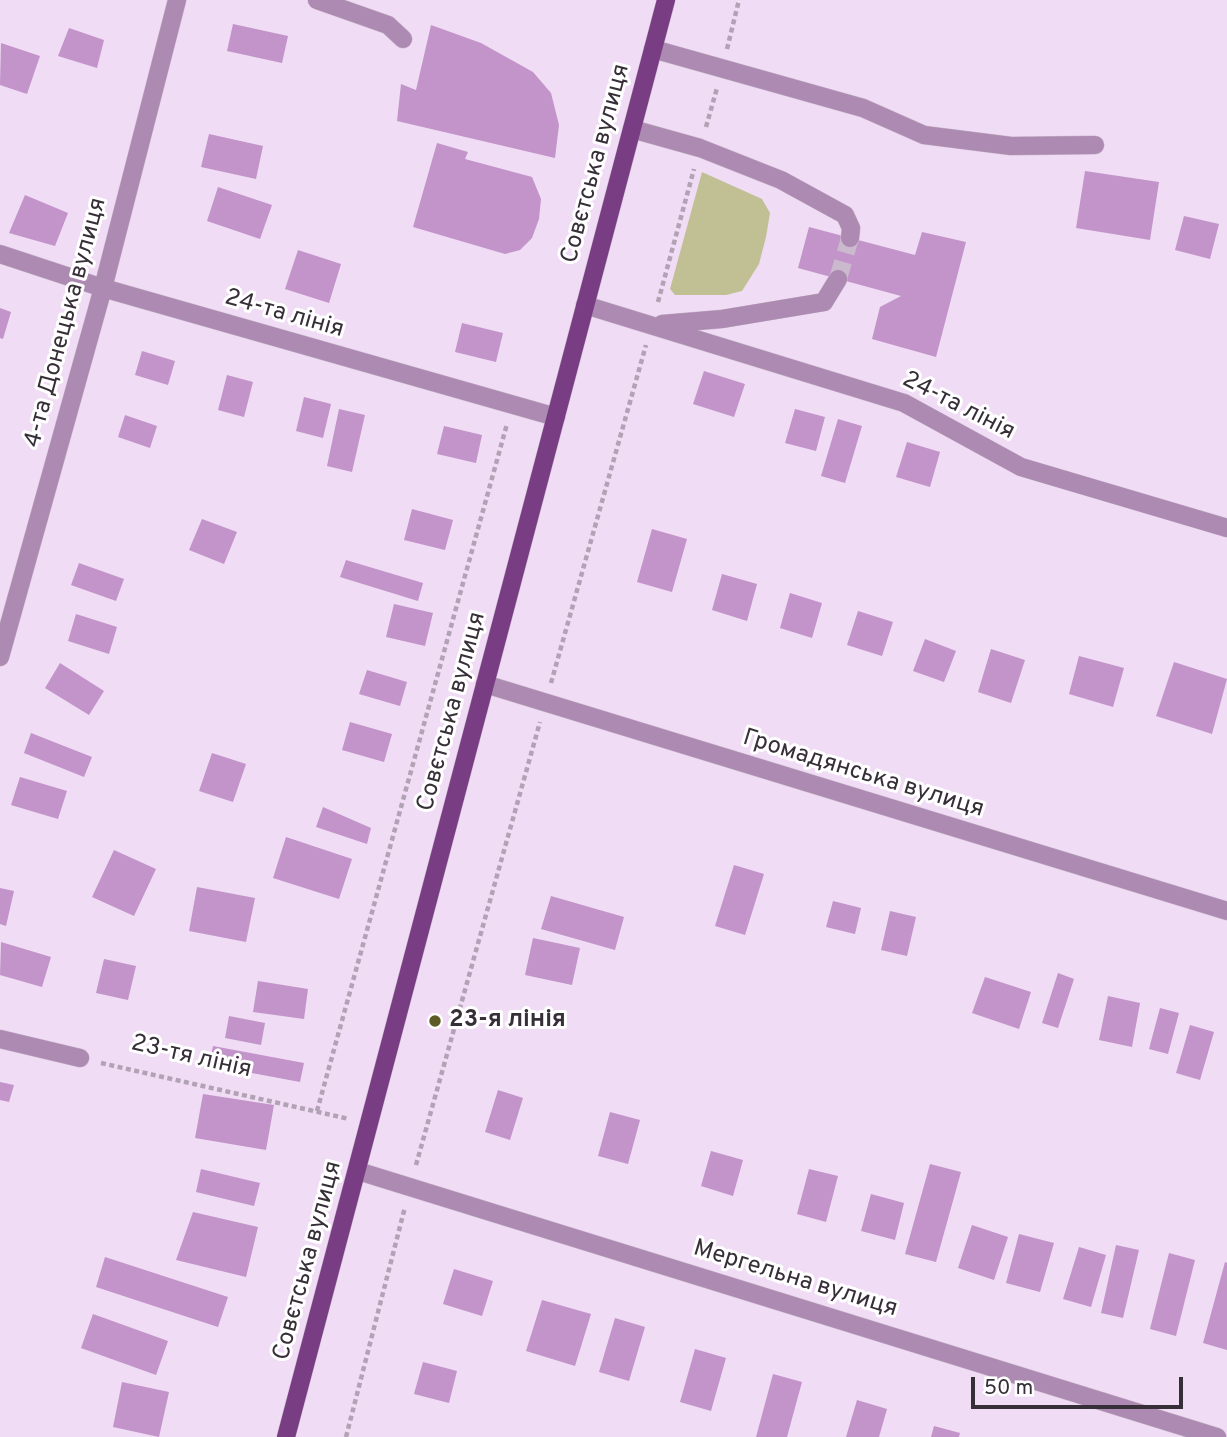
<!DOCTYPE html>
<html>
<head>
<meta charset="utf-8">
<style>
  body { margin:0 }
  #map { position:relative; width:1227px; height:1437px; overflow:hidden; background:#f0dcf4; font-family:Overpass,sans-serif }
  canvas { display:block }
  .scale { position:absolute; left:971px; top:1377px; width:212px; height:32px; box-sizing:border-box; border:4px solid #372f38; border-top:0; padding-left:9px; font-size:21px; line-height:24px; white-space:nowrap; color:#372f38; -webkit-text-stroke:5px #fff; paint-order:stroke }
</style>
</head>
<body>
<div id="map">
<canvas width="1227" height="1437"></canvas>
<div class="scale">50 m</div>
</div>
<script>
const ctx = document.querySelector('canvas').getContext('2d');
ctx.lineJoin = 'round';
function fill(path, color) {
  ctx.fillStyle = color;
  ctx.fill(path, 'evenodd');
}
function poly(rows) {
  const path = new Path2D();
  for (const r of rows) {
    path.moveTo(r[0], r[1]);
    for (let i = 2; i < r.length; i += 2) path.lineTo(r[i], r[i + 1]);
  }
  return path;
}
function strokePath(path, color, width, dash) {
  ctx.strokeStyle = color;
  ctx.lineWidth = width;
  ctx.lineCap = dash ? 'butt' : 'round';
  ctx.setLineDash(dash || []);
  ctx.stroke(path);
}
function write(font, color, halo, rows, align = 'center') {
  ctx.font = font + ' Overpass,sans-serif';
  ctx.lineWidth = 6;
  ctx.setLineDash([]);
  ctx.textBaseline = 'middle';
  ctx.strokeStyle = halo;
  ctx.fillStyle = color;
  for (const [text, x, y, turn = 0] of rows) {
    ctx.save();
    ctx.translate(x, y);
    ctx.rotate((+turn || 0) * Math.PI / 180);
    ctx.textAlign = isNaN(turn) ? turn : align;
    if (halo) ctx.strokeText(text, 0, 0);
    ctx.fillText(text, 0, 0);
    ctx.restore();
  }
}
fill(poly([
  [702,172,762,199,770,213,766,237,759,264,742,291,726,295,675,295,670,289]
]), '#c1c095');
fill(poly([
  [233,24,288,36,282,63,227,51],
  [431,25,481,43,533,72,551,93,559,125,555,158,397,121,401,84,416,90],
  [69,28,104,40,97,68,58,56],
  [1,43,40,56,27,94,0,85],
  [209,134,263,146,256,179,201,167],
  [437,143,468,152,465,159,532,177,541,199,539,219,532,238,520,250,505,254,413,227],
  [1085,171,1159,182,1150,240,1076,228],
  [218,187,272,205,260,239,207,221],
  [25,195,68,213,55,246,9,233],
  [1184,216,1219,224,1210,259,1175,250],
  [809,227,915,255,922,232,966,242,936,357,872,339,880,307,901,296,798,268],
  [298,250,341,264,329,303,285,289],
  [0,308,11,312,3,339,0,338],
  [462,323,503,333,496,362,455,352],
  [142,351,175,361,168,385,135,375],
  [704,371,745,384,734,417,693,404],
  [227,375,253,382,244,417,218,410],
  [304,397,331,404,323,438,296,431],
  [339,409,365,415,352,472,327,466],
  [795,409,825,417,816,451,785,443],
  [125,415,157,426,150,448,118,437],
  [838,419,862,426,845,483,821,476],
  [444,426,482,435,476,463,437,454],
  [907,442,940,452,930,487,896,477],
  [412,509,453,520,445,550,404,540],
  [202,519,237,532,224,564,189,550],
  [652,529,687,539,672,592,637,582],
  [346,560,423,583,418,601,340,577],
  [79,563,124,579,116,601,71,585],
  [722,574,757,584,747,621,712,610],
  [790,593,822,603,812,638,780,628],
  [394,604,433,613,425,646,386,637],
  [858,611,893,622,882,656,847,645],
  [76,614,117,627,109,654,68,641],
  [925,639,956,651,944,682,913,671],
  [991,649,1025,660,1011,703,978,692],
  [1079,656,1124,668,1113,707,1069,694],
  [1174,662,1227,679,1212,734,1156,716],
  [60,663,104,691,89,715,45,688],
  [367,670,407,682,400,706,359,694],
  [350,722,392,734,384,762,342,750],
  [31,733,92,757,84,777,24,753],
  [212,753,246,764,233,802,199,791],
  [20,777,67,791,58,819,11,805],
  [323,807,371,828,367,844,316,827],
  [286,837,352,859,339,899,273,878],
  [114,850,156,869,134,916,92,897],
  [734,865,764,874,745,935,715,926],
  [197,887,255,898,246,942,189,931],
  [0,888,14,891,6,926,0,924],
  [551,896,624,917,615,950,541,929],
  [833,901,861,908,855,934,826,927],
  [890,911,916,917,907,956,881,950],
  [533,938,580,948,572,985,525,975],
  [1,942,51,957,42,987,0,975],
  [104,959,136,966,128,1000,96,993],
  [1058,973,1074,979,1058,1028,1042,1023],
  [985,977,1031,992,1019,1029,972,1013],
  [258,981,308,989,304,1019,253,1012],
  [1108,996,1140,1003,1132,1047,1099,1040],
  [1160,1008,1179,1013,1168,1054,1149,1049],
  [229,1016,265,1023,261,1045,225,1038],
  [1190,1025,1214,1032,1200,1080,1176,1073],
  [213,1046,304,1063,300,1082,209,1065],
  [0,1082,14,1085,9,1102,0,1100],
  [498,1090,523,1098,510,1140,485,1132],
  [203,1094,274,1105,266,1150,195,1138],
  [610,1112,640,1120,628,1164,598,1156],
  [711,1151,743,1160,733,1196,701,1186],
  [930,1164,961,1172,936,1262,905,1254],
  [201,1169,260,1183,254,1206,196,1192],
  [809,1169,838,1176,826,1222,797,1214],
  [871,1194,904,1203,895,1240,861,1231],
  [193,1212,258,1227,246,1277,176,1260],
  [972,1225,1008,1237,994,1280,958,1268],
  [1019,1234,1054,1243,1040,1292,1006,1283],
  [1116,1245,1139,1250,1123,1318,1101,1313],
  [1079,1247,1106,1255,1091,1307,1063,1299],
  [1169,1253,1195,1260,1176,1336,1150,1329],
  [105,1257,228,1297,218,1327,96,1287],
  [1225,1262,1227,1263,1227,1350,1203,1343],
  [454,1269,493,1281,482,1316,443,1304],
  [542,1300,591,1314,575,1366,526,1351],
  [93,1314,168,1341,156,1375,81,1348],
  [615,1318,645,1327,629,1381,599,1372],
  [695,1349,726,1358,711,1411,680,1402],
  [423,1362,457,1371,449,1403,414,1394],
  [773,1374,802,1382,787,1437,756,1437],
  [122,1382,169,1392,159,1437,113,1427],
  [857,1400,887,1409,879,1437,846,1437],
  [934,1426,960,1433,959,1437,931,1437]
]), '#c294c9');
strokePath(poly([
  [838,279,850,238]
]), '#cbb9ce', 18, [18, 9]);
const minor = poly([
  [317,0,388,25,403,39],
  [653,49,863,108,924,135,1011,146,1095,145],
  [632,129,700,148,781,180,845,215,851,228,850,238],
  [0,254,103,288,556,417],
  [585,305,904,403,1021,467,1227,528],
  [662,324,722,319,824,302,838,279],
  [0,657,103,288,177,0],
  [485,684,1227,911],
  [0,1039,80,1058],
  [358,1171,1217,1437]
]);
const major = poly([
  [286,1437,666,0]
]);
strokePath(minor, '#cbb9ce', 19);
strokePath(major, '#cbb9ce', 19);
strokePath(poly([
  [727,49,739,0],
  [706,127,717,88],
  [658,302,694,169],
  [551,683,646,345],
  [101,1063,349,1119],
  [317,1111,507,424],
  [416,1165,540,722],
  [346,1437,405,1207]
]), '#b2a2b5', 4.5, [5, 3.5]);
strokePath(minor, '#ac8ab1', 18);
strokePath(major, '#793d84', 18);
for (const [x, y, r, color] of [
  [435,1021,7,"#5d5b28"]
]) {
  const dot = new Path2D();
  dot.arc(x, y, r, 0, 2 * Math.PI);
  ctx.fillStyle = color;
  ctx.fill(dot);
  strokePath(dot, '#fff', 2.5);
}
write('24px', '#372f38', '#fff', [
  ["Совєтська вулиця",597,164,-75],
  ["24-та лінія",284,315,16],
  ["4-та Донецька вулиця",67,323,-75],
  ["24-та лінія",958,407,27],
  ["Совєтська вулиця",453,712,-75],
  ["Громадянська вулиця",863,775,17],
  ["23-тя лінія",191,1058,13],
  ["Совєтська вулиця",309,1261,-75],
  ["Мергельна вулиця",795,1280,17]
]);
write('bold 24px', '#372f38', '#fff', [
  ["23-я лінія",449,1021]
], 'left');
</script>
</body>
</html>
